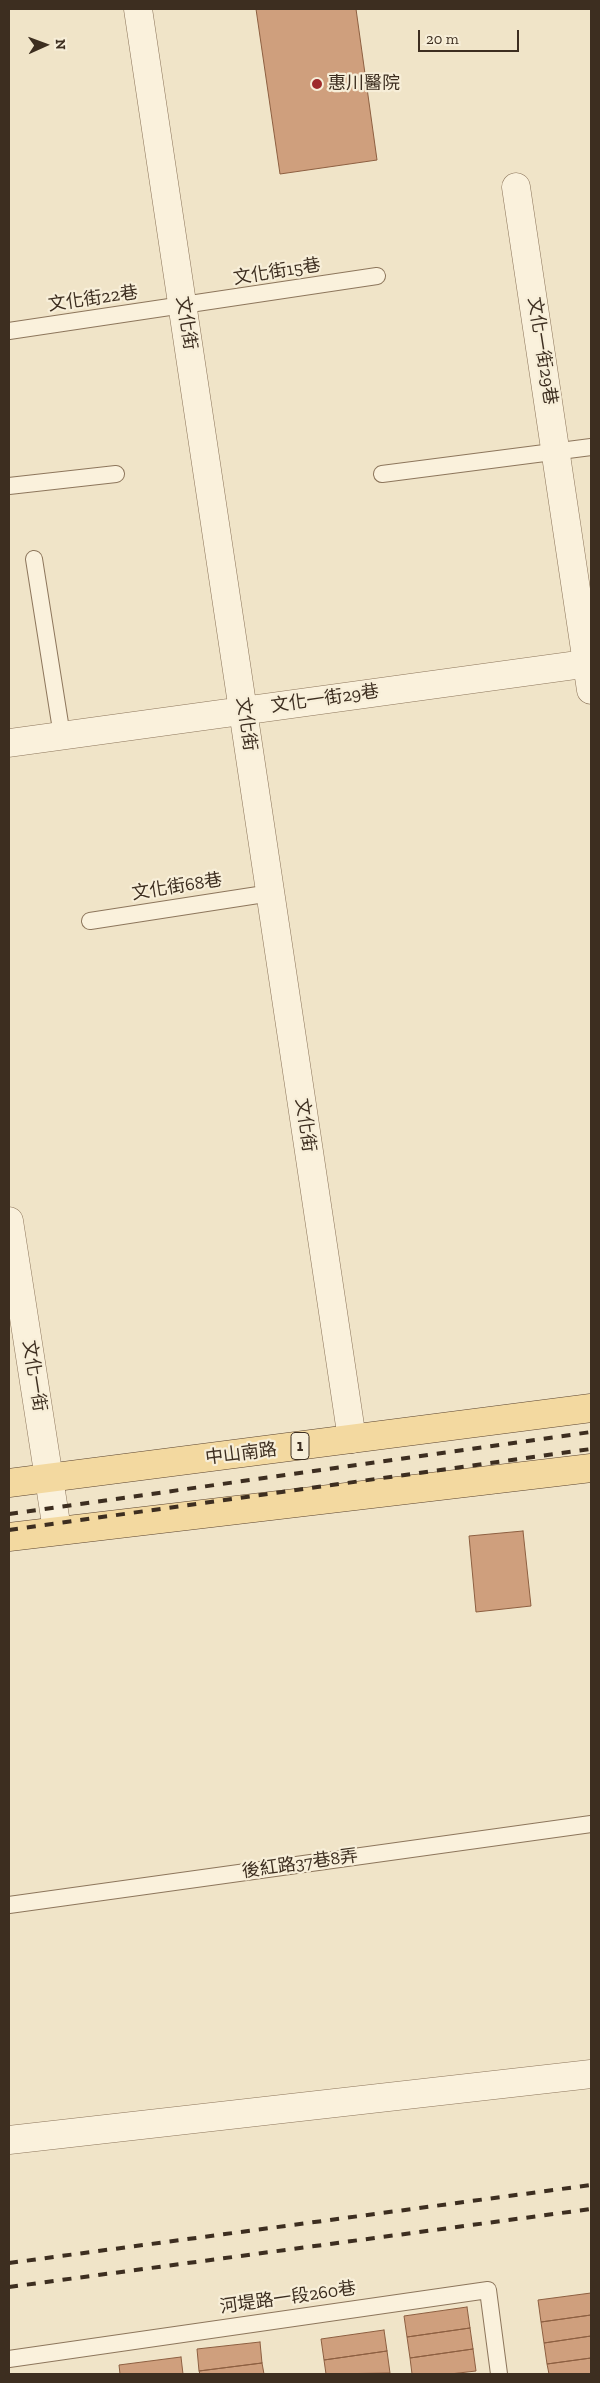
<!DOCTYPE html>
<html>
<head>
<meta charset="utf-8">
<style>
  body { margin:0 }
  #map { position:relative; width:600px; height:2383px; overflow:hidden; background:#f0e4c8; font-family:"Zilla Slab",serif }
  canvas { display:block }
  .frame { position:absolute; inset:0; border:10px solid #3d2e20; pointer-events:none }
  .north { position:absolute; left:20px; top:20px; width:50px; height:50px; -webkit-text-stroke:4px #f7eed8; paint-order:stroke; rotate:88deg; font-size:14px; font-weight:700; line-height:20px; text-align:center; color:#3d2e20 }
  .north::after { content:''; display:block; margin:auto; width:18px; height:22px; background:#3d2e20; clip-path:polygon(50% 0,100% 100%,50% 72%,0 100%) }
  .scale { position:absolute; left:418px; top:30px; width:101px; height:22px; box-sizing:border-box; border:2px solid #3d2e20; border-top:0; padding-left:6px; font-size:15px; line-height:18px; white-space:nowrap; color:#3d2e20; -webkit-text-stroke:4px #f7eed8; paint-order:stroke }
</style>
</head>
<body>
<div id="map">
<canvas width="600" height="2383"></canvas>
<div class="frame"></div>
<div class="north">N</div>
<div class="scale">20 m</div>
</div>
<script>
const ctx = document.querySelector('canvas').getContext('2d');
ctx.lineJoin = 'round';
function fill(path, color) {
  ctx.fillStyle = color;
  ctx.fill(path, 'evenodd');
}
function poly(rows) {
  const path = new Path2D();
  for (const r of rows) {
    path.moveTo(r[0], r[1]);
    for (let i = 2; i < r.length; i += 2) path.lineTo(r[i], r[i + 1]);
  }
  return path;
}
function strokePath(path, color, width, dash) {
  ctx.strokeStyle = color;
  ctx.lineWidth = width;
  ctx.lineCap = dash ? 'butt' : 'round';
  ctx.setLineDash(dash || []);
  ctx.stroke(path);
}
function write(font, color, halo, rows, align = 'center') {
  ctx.font = font + ' "Zilla Slab","Noto Sans TC",serif';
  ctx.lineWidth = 4.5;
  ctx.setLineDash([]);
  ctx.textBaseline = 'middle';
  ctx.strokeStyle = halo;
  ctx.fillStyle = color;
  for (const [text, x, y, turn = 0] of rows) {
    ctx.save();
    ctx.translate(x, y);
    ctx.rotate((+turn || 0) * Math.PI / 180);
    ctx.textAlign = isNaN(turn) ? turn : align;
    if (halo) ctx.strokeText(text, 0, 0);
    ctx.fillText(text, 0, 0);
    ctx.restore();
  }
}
const building = poly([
  [256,9,356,9,377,160,280,174,256,9],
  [523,1531,531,1606,476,1612,469,1536,523,1531],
  [591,2293,591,2315,541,2322,538,2300,591,2293],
  [467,2307,470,2328,407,2337,404,2316,467,2307],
  [591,2315,591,2336,544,2343,541,2322,591,2315],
  [470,2328,473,2349,410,2358,407,2337,470,2328],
  [384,2330,387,2351,324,2360,321,2339,384,2330],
  [591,2336,591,2358,547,2364,544,2343,591,2336],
  [260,2342,262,2363,199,2371,197,2349,260,2342],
  [473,2349,476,2371,450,2374,412,2374,410,2358,473,2349],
  [387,2351,390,2373,326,2374,324,2360,387,2351],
  [181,2357,183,2374,120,2374,119,2365,181,2357],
  [591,2358,591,2374,549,2374,547,2364,591,2358],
  [262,2363,264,2374,200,2374,199,2371,262,2363]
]);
fill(building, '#cf9f7d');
strokePath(building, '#8d5f41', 1);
const service = poly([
  [9,331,377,276],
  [382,474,591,447],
  [9,486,116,474],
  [34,559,62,736],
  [90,921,271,893],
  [9,1905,591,1824],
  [9,2359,488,2290,499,2374]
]);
const minor = poly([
  [138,9,352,1439],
  [516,187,591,690],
  [9,743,591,663],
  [9,1221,57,1530],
  [9,2140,591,2074]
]);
const primary = poly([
  [9,1483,591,1408],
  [9,1537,591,1468]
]);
strokePath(service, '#8d765c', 18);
strokePath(minor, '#8d765c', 29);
strokePath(primary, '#5b4430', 29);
strokePath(service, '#faf1dc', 16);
strokePath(minor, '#faf1dc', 28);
strokePath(primary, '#f3d9a0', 28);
strokePath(poly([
  [9,1514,591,1432],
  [9,1530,591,1449],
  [9,2263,591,2185],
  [9,2287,591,2209]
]), '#3d2e20', 4, [9, 9]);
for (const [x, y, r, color] of [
  [317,84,6,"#9e2a2b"]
]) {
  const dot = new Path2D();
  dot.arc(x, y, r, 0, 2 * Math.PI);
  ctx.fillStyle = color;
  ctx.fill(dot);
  strokePath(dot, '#f7eed8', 2);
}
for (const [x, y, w] of [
  [300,1446,18]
]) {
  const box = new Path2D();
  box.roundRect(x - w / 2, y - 13.5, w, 27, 4);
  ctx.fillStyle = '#f7eed8';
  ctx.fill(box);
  strokePath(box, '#3d2e20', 1);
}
write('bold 16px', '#3d2e20', null, [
  ["1",300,1446]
]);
write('18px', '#3d2e20', '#f7eed8', [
  ["惠川醫院",328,84]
], 'left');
write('18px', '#3d2e20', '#f7eed8', [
  ["文化街15巷",277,272,-9],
  ["文化街22巷",93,299,-8],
  ["文化街",186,323,81],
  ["文化一街29巷",542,351,81],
  ["文化一街29巷",325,699,-8],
  ["文化街",246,724,82],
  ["文化街68巷",177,887,-9],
  ["文化街",305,1125,82],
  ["文化一街",34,1376,81],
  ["中山南路",241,1454,-7],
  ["後紅路37巷8弄",300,1864,-8],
  ["河堤路一段260巷",288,2298,-8]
]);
</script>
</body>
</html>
